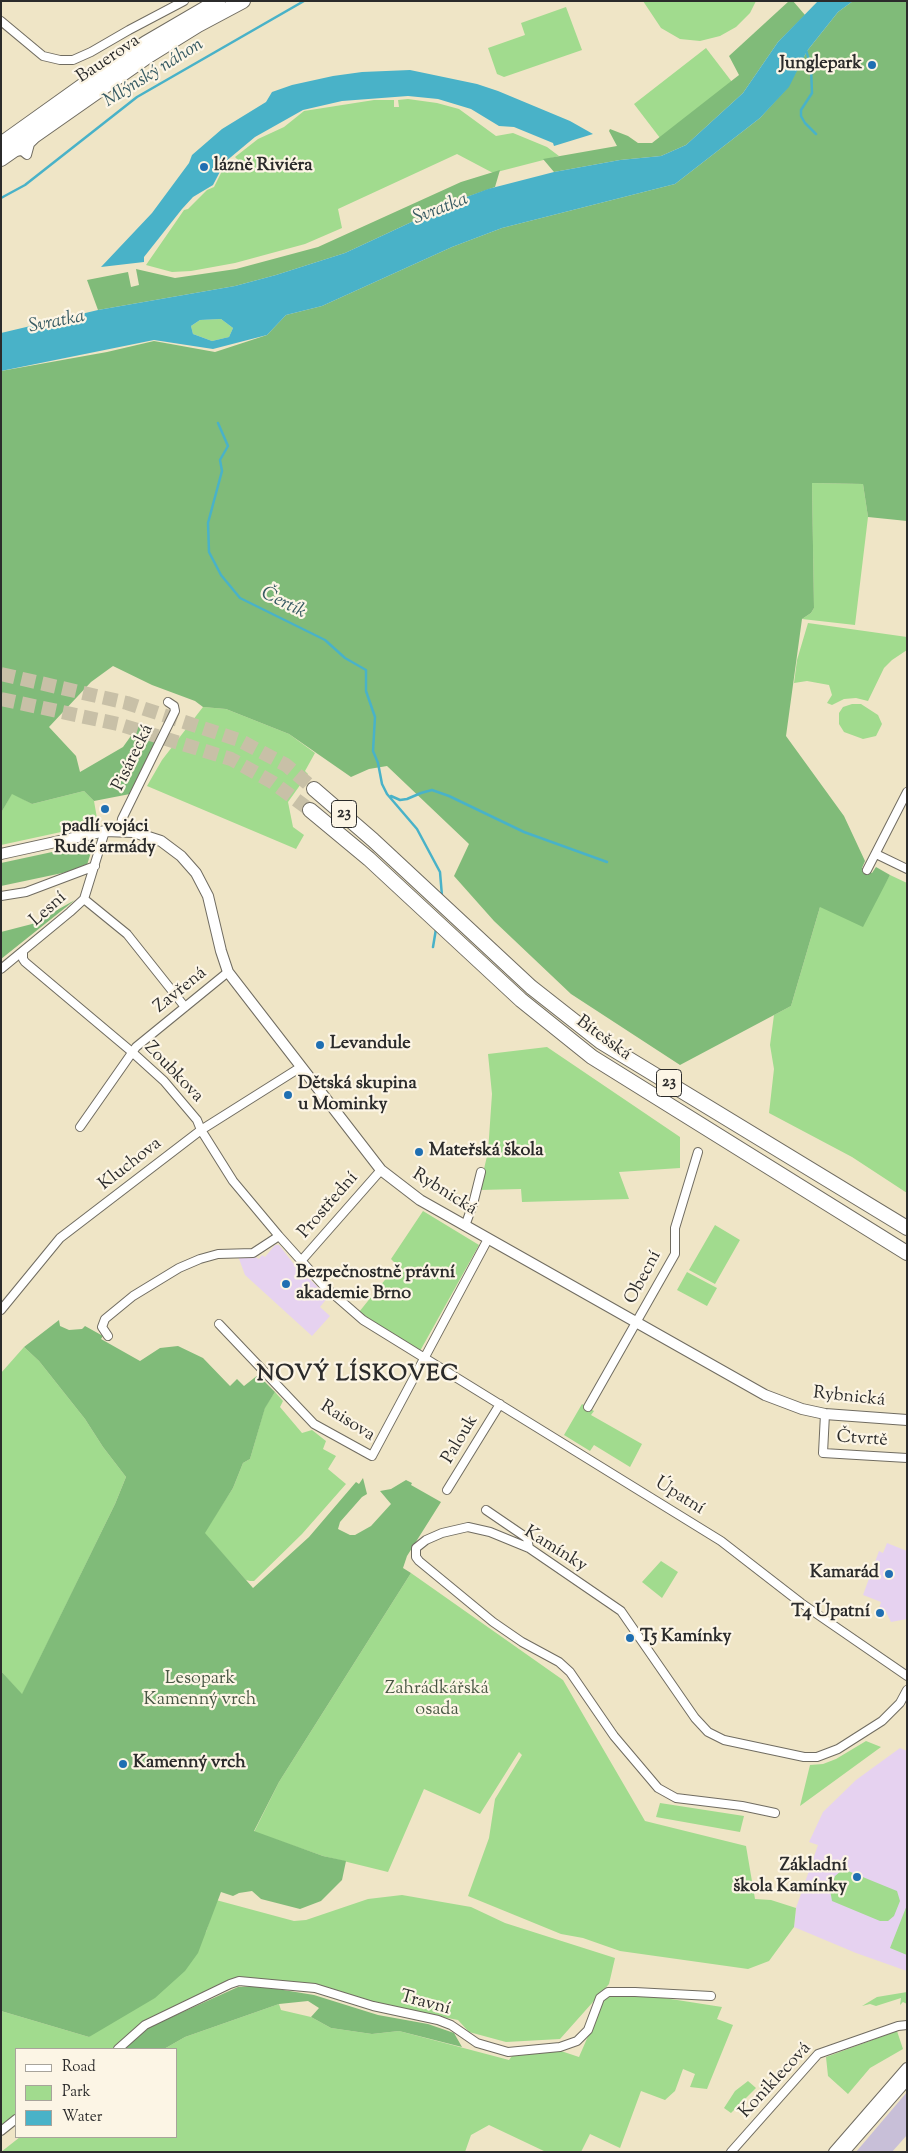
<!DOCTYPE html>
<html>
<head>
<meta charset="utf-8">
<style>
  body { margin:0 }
  #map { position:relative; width:908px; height:2153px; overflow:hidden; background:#efe5c6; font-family:"Sorts Mill Goudy",serif }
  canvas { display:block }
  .frame { position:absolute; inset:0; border:2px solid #2b2b2b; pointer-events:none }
  .legend { position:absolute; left:15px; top:2048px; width:162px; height:90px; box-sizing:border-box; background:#fcf5e5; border:1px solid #a8a49b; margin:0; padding:6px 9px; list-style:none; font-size:15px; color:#2b2b2b }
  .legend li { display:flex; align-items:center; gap:10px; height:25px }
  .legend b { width:25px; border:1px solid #a8a49b }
</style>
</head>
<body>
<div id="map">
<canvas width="908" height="2153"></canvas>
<div class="frame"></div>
<ul class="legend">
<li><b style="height:6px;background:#fff"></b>Road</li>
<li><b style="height:14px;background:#a1db8e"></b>Park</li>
<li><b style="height:14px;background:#49b2c8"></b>Water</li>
</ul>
</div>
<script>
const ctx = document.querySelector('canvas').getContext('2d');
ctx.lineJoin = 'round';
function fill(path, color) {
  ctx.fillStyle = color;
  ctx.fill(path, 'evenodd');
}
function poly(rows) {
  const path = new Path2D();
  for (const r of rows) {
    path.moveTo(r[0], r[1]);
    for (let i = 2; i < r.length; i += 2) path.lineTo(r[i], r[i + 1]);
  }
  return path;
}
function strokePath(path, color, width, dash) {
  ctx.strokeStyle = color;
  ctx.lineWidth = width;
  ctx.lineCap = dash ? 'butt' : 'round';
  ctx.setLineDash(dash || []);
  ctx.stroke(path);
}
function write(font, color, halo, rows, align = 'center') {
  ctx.font = font + ' "Sorts Mill Goudy",serif';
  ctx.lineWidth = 4.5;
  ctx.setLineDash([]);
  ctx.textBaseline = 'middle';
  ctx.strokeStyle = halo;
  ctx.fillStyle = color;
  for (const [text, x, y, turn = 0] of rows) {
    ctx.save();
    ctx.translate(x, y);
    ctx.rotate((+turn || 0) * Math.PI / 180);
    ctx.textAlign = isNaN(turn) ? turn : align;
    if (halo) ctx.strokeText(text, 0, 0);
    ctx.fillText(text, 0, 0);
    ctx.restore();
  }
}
fill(poly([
  [275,1245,279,1245,293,1263,328,1297,320,1307,330,1316,312,1336,245,1275,238,1256,253,1256,259,1259,262,1255,265,1257],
  [887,1543,907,1551,907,1619,891,1622,886,1612,879,1609,881,1602,863,1595,879,1551,883,1553],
  [900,1748,907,1751,907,1971,856,1953,794,1927,796,1908,818,1845,809,1842,823,1812,856,1780]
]), '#e6d2f0');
fill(poly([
  [907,2092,907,2135,892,2152,856,2152]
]), '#c8bfd8');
fill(poly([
  [643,1,756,1,750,13,736,27,720,36,700,41,680,39,661,28],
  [566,7,582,50,504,77,497,74,488,48,525,35,521,23],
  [706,48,732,82,660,138,634,104],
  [408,99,437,103,459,109,496,136,513,133,547,147,559,156,493,173,457,154,338,209,342,228,305,244,235,263,191,271,172,272,146,265,184,210,188,209,207,190,214,187,224,167,232,160,237,165,240,162,235,157,258,139,284,127,304,111,374,100,394,100,394,107,399,107,398,100],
  [221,319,233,328,229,337,212,341,193,334,191,326,200,320],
  [812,483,863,484,868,517,855,625,802,619,811,613,814,608],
  [808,623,907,637,907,650,892,660,884,668,868,701,856,698,844,699,832,705,827,703,832,695,829,685,807,681,794,683,797,660],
  [852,704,861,704,878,715,882,724,876,736,863,739,844,732,839,724,839,713,843,707],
  [203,707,226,709,289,734,315,753,305,771,308,774,288,802,293,827,304,835,296,849,147,786,162,760],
  [84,791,94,801,98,824,1,845,1,813,12,793,32,804],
  [890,875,907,883,907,1193,852,1157,769,1113,774,1069,770,1045,774,1015,791,1006,820,907,884,885],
  [547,1047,680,1137,680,1168,619,1172,629,1199,522,1202,521,1189,479,1190,488,1152,492,1094,488,1054],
  [423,1211,479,1245,420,1351,359,1312,397,1265,391,1259],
  [715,1225,740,1240,715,1284,689,1270],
  [687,1272,717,1288,707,1306,677,1290],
  [24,1347,39,1361,85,1419,103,1447,126,1477,115,1504,22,1695,1,1671,1,1373],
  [275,1392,283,1401,280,1407,302,1433,312,1430,326,1441,323,1449,336,1456,328,1469,346,1484,302,1534,254,1581,250,1581,246,1580,204,1533,233,1488,243,1463,250,1459,265,1407],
  [582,1404,594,1411,591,1415,642,1444,630,1467,594,1445,590,1451,564,1435],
  [661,1561,678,1572,662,1598,642,1582],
  [411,1573,563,1680,645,1821,746,1846,755,1899,771,1900,796,1908,794,1927,769,1961,748,1969,620,1951,583,1938,561,1934,468,1896,489,1838,495,1799,522,1755,519,1752,480,1814,424,1789,388,1872,323,1856,254,1832,279,1782],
  [866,1741,881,1747,800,1806,810,1765,823,1764,836,1759],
  [660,1803,744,1816,740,1832,656,1817],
  [841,1871,848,1871,897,1891,900,1901,894,1916,888,1921,880,1921,832,1901,830,1890,835,1876],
  [402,1895,471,1907,505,1923,615,1958,609,1984,560,2039,506,2042,469,2032,458,2020,366,2002,314,1985,237,1977,143,2022,114,2049,16,2049,16,2115,1,2127,1,2011,89,2037,206,1932,216,1900,294,1921,306,1920,368,1899],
  [907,1905,907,1955,890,1948],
  [907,1992,907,2004,903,2002,900,2005,901,1998,876,2006,870,2004,862,2006,877,1997],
  [645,1995,722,2007,717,2019,733,2025,707,2089,690,2087,695,2074,683,2069,675,2091,665,2100,641,2091,620,2148,590,2134,581,2152,546,2152,489,2125,471,2135,465,2152,1,2152,20,2137,176,2137,176,2049,164,2049,185,2037,279,2004,281,2010,311,2017,331,2028,372,2034,399,2031,509,2060,515,2052,558,2050,579,2057,605,1997],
  [897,2031,903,2049,870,2068,848,2094,828,2076,826,2057],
  [748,2081,756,2088,731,2113,724,2108,735,2091]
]), '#a1db8e');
fill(poly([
  [789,1,793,1,805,15,778,42,743,93,686,145,661,156,620,160,554,172,543,159,617,146,609,131,610,129,628,136,638,143,652,143,739,75,729,56],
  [853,1,907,1,907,521,868,517,863,484,812,483,814,608,811,613,802,619,786,736,844,816,865,861,862,868,872,873,876,867,890,875,863,927,820,907,791,1006,680,1065,571,994,494,921,454,876,469,844,387,766,369,769,351,777,289,734,226,709,203,707,195,701,152,685,113,666,91,682,49,727,76,756,80,772,123,747,138,726,159,738,130,794,94,801,84,791,32,804,12,794,1,813,1,371,107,352,154,341,215,352,267,335,286,315,322,306,452,247,502,228,675,184,760,118,788,87,807,51,838,12],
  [500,170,495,187,461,199,345,253,276,275,235,286,98,310,87,280,128,272,131,287,139,285,136,269,175,278,236,269,318,247,461,182],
  [94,843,86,868,1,886,1,863],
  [75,900,1,959,1,932,32,924],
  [59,1320,60,1326,69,1330,82,1329,85,1326,103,1336,101,1339,140,1361,160,1348,178,1346,203,1358,230,1386,237,1379,244,1386,258,1375,275,1392,265,1408,250,1459,243,1463,233,1488,205,1533,253,1588,309,1537,356,1482,359,1484,363,1478,367,1494,362,1497,340,1522,338,1529,350,1535,355,1535,371,1526,391,1504,380,1491,391,1489,406,1480,412,1483,411,1485,441,1502,407,1556,403,1568,411,1573,279,1782,254,1831,323,1856,346,1861,342,1880,321,1901,300,1909,261,1899,252,1891,239,1893,233,1896,221,1892,198,1953,185,1971,155,1998,89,2037,1,2011,1,1671,22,1694,115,1504,126,1477,103,1447,85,1419,39,1361,24,1347],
  [259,1986,314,1995,378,2015,428,2024,454,2033,462,2047,399,2031,372,2034,331,2028,311,2017,319,2008,308,2001,279,2004,185,2037,164,2049,123,2049,145,2029,238,1987]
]), '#80bb79');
fill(poly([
  [818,1,853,1,838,12,807,51,789,87,760,118,675,184,502,228,452,247,322,306,286,315,267,335,213,349,154,340,1,371,1,333,98,310,235,286,276,275,345,253,461,199,488,189,554,172,620,160,661,156,686,145,743,93,778,42],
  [221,319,233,328,229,337,212,341,193,334,191,326,200,320],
  [410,70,477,84,498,91,570,121,593,134,554,146,553,143,514,127,499,126,471,109,438,99,408,96,342,101,303,110,255,137,225,162,213,185,193,197,182,209,144,257,144,262,101,267,152,213,189,163,192,155,222,129,266,102,272,92,292,85,333,76,362,72]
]), '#49b2c8');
strokePath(poly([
  [806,50,811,67,812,93,801,110,801,116,805,123,816,134],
  [1,198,25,185,137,97,304,1],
  [218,423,228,446,220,460,222,471,208,523,209,552,221,575,240,598,325,640,345,658,366,670,366,691,375,717,373,751,378,763,382,784,387,794,417,829,440,872,442,896],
  [391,796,400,800,407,799,421,793,432,790,449,796,524,832,607,862],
  [433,947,436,929]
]), '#49b2c8', 2.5);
strokePath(poly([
  [1,674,127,703,239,740,286,765,314,789],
  [1,699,118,724,231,759,272,782,310,810]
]), '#c8c0a7', 14, [14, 7]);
const street = poly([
  [1,21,43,56,60,60,73,60,91,52,129,30,184,1],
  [14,152,22,151,27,155,30,144,34,140],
  [120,831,122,819,175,711,174,706,168,702],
  [876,854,907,869],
  [867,870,907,792],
  [1,896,26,892,95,866],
  [84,899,127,934,185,1007],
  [23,953,23,959,25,962,132,1052,164,1081,197,1120,201,1130,233,1181,279,1236,324,1286,363,1320,721,1541,801,1603,907,1676],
  [1,969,70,912,84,899,105,831],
  [80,1127,136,1047,228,972],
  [465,1226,473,1204,481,1172],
  [301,1261,381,1170],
  [1,1310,60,1238,201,1130,301,1067],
  [219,1324,314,1424,372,1456,488,1239],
  [108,1336,102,1327,105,1319,133,1296,179,1268,200,1259,218,1254,253,1253,279,1236],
  [588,1407,675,1254,675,1228,698,1152],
  [825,1414,823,1453,907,1458],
  [447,1490,500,1404],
  [486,1510,527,1538,529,1548],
  [775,1813,742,1806,676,1798,658,1788,614,1736,570,1672,559,1662,522,1642,493,1622,419,1561,416,1557,416,1548,426,1540,442,1533,468,1527,490,1532,529,1548,621,1611,695,1718,708,1732,724,1740,804,1757,817,1757,838,1749,882,1721,900,1703,907,1690],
  [118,2049,145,2025,230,1984,239,1981,315,1988,373,2006,438,2020,451,2025,477,2043,508,2052,560,2047,577,2041,588,2030,600,1998,608,1992,635,1992,711,1996],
  [1,2131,16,2119],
  [731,2152,818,2054,898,2026,907,2025]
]);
const secondary = poly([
  [1,854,105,831,133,832,161,841,181,856,196,873,208,896,221,951,228,972,381,1170,420,1200,765,1395,802,1409,825,1414,907,1420],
  [834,2152,907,2068],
  [844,2152,907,2080]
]);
const highway = poly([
  [1,144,92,79,146,43,218,1],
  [1,159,148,56,198,25,243,1],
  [314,789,373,840,531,987,601,1042,907,1228],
  [310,810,369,859,521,1000,592,1057,907,1253]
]);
strokePath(street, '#706c61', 10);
strokePath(secondary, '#706c61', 12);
strokePath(highway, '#706c61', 16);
strokePath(street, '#fff', 8);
strokePath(secondary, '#fff', 10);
strokePath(highway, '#fff', 14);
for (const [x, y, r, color] of [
  [872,65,5,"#1f6fb2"],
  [204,167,5,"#1f6fb2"],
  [105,809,5,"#1f6fb2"],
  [320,1045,5,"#1f6fb2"],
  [288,1095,5,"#1f6fb2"],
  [419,1152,5,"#1f6fb2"],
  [286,1284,5,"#1f6fb2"],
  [889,1574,5,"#1f6fb2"],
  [880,1613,5,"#1f6fb2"],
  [630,1638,5,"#1f6fb2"],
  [123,1764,5,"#1f6fb2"],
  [857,1877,5,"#1f6fb2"]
]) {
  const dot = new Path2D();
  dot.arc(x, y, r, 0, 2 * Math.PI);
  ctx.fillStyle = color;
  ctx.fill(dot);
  strokePath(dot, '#fcf5e5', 2);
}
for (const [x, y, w] of [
  [344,814,25],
  [669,1083,25]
]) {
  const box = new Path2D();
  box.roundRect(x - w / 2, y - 13.5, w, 27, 4);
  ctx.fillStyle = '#fcf5e5';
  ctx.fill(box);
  strokePath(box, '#2b2b2b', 1);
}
write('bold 16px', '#2b2b2b', null, [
  ["23",344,814],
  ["23",669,1083]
]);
write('18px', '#2b2b2b', '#fcf5e5', [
  ["Bauerova",109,60,-34],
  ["Pisárecká",134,758,-64],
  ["Lesní",49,910,-42],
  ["Zavřená",181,991,-39],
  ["Bítešská",603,1039,36],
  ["Zoubkova",173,1073,46],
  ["Kluchova",131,1165,-38],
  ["Rybnická",444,1193,32],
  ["Prostřední",329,1206,-49],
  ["Obecní",644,1278,-62],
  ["Rybnická",849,1398,6],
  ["Raisova",347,1422,32],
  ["Palouk",461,1440,-59],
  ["Čtvrtě",862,1440,4],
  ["Úpatní",679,1497,32],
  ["Kamínky",555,1550,32],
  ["Travní",425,2004,15],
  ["Koniklecová",776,2081,-47]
]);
write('bold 18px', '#2b2b2b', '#fcf5e5', [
  ["Junglepark",862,65,"right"],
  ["lázně Riviéra",214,167],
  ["padlí vojáci",105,828,"center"],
  ["Rudé armády",105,849,"center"],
  ["Levandule",330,1045],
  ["Dětská skupina",298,1085],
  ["u Mominky",298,1106],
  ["Mateřská škola",429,1152],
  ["Bezpečnostně právní",296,1274],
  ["akademie Brno",296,1295],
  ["Kamarád",879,1574,"right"],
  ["T4 Úpatní",870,1613,"right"],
  ["T5 Kamínky",640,1638],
  ["Kamenný vrch",133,1764],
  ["Základní",847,1867,"right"],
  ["škola Kamínky",847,1888,"right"]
], 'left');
write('18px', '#485744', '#fcf5e5', [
  ["Lesopark",200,1680],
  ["Kamenný vrch",200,1701],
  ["Zahrádkářská",437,1690],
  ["osada",437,1711]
]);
write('italic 19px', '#365a62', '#fcf5e5', [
  ["Mlýnský náhon",154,74,-32],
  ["Svratka",441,210,-21],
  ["Svratka",57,323,-11],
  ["Čertík",283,604,27]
]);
ctx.letterSpacing = '1px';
write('bold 22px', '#2b2b2b', '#fcf5e5', [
  ["NOVÝ LÍSKOVEC",358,1376]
]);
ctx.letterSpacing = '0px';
</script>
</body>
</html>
